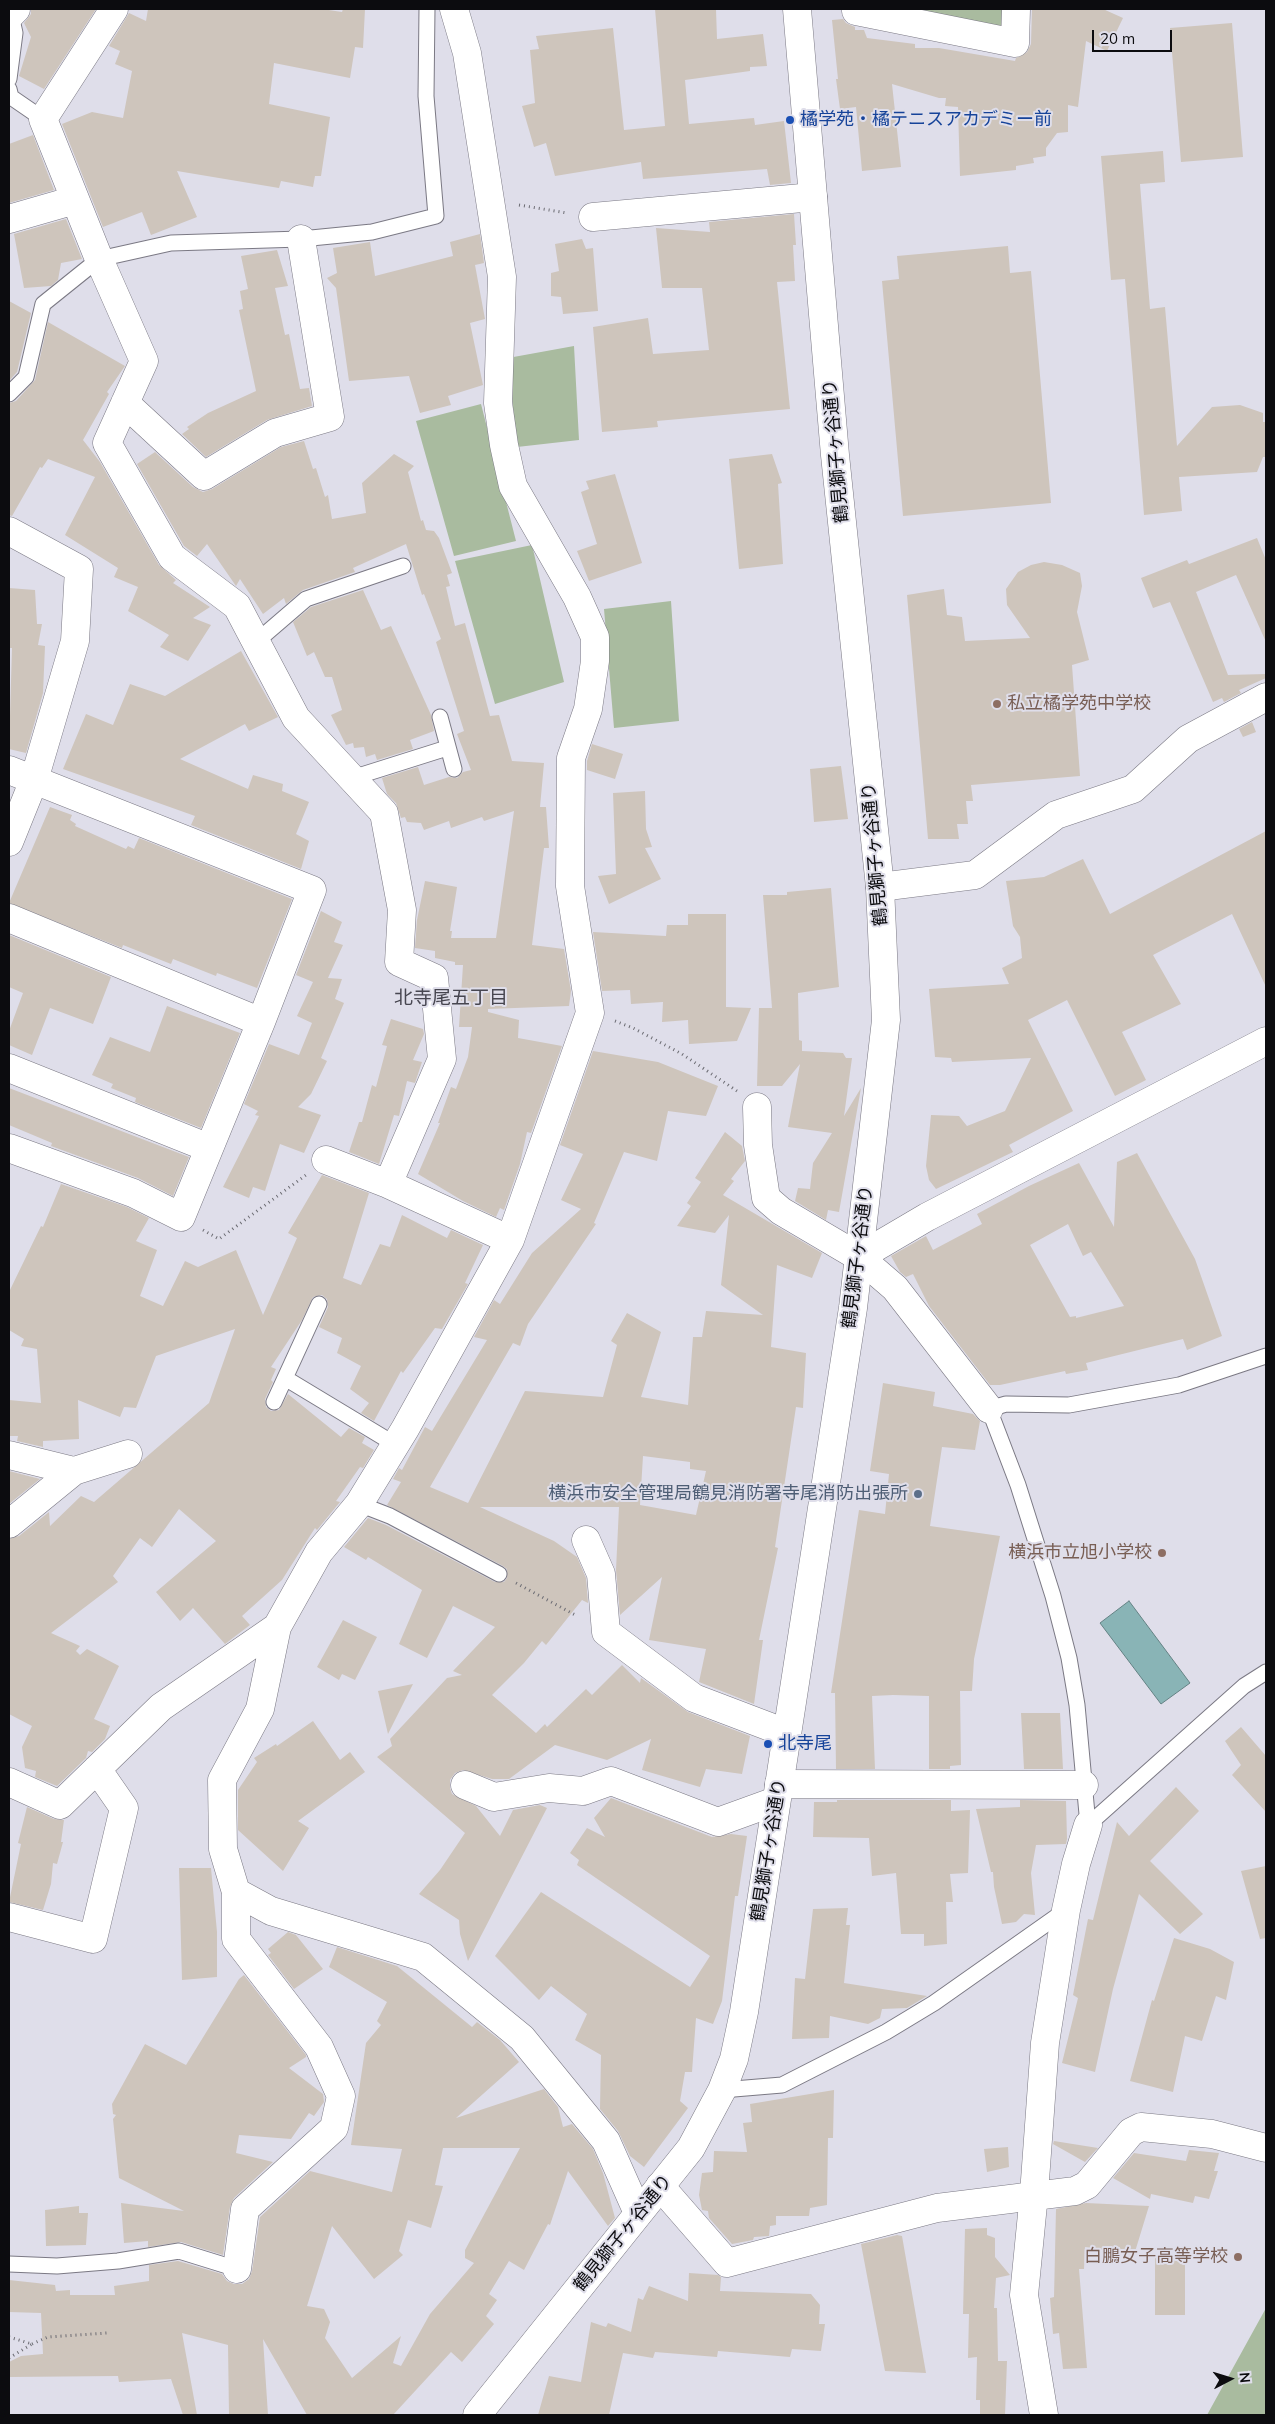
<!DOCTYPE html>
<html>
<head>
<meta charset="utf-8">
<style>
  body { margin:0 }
  #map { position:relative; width:1275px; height:2424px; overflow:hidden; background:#dfdeea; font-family:Mulish,sans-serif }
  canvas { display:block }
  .frame { position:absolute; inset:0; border:10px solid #0c0c0f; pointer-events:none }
  .north { position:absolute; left:1205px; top:2354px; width:50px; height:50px; -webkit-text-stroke:4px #dfdeea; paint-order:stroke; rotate:85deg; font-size:14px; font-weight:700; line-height:20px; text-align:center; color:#0c0c0f }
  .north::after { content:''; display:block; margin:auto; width:18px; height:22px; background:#0c0c0f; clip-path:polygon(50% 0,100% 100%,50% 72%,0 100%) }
  .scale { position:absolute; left:1092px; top:30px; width:80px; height:22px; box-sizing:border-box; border:2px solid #0c0c0f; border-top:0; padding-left:6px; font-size:15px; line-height:18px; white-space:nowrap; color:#0c0c0f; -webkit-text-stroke:4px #dfdeea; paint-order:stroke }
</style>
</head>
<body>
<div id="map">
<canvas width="1275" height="2424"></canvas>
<div class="frame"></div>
<div class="north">N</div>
<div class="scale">20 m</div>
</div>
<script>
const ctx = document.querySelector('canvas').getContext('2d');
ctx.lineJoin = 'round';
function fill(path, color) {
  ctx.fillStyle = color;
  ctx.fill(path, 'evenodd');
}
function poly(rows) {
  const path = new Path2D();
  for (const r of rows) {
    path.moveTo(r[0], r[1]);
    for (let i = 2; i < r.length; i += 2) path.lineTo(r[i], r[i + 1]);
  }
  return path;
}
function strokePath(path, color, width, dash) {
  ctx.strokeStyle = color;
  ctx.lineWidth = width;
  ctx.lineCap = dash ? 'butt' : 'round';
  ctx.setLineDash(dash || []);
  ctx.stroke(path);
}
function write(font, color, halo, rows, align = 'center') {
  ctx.font = font + ' Mulish,"Noto Sans JP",sans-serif';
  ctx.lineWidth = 4;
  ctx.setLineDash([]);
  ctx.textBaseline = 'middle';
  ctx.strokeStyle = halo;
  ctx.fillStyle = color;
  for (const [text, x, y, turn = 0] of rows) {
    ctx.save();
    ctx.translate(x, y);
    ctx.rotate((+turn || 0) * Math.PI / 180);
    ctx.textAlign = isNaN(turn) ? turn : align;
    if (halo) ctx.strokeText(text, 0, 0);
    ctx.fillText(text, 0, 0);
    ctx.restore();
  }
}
fill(poly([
  [906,9,1005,9,1005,28],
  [574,346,579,440,517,447,508,358],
  [481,404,516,541,454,556,416,421],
  [532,545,564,682,495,704,455,561],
  [671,601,679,721,614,728,604,609],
  [1266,2308,1266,2415,1207,2415]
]), '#a9bb9f');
const water = poly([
  [1129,1601,1190,1683,1161,1704,1100,1623,1129,1601]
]);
fill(water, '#89b4b6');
strokePath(water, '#648284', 1);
fill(poly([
  [31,9,96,9,44,89,19,76,31,37,24,23,31,14],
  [148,9,322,9,342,12,343,9,365,9,363,48,355,47,350,78,274,63,269,104,330,117,321,176,315,176,313,187,281,181,279,188,177,171,197,217,151,235,142,212,103,227,62,124,92,112,123,118,132,71,115,64,120,51,109,46,129,13,146,21],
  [655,9,716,9,717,39,763,34,767,66,750,67,750,71,685,80,689,124,754,118,755,125,784,121,791,183,770,185,767,169,643,179,641,162,555,176,546,143,534,147,522,106,535,103,530,50,539,49,536,36,613,28,624,130,665,126],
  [1032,9,1103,9,1123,18,1107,51,1086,41,1078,107,1068,105,1068,132,1057,133,1046,148,1046,156,1033,158,1034,163,1016,166,1016,170,960,176,958,107,945,106,946,98,939,98,892,84,901,167,862,171,856,107,840,109,836,79,838,79,832,20,843,19,846,23,855,27,855,30,864,30,867,38,915,44,915,48,939,48,1015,61,1016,58,1027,52,1031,44],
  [1232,23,1243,157,1181,162,1170,28],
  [33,135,54,190,9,203,9,144],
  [1163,151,1165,182,1140,184,1150,309,1165,307,1177,446,1212,407,1240,405,1263,413,1263,422,1266,422,1266,457,1263,457,1257,472,1179,477,1182,511,1144,515,1125,279,1111,280,1101,156],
  [794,214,796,245,793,245,795,281,777,282,790,409,657,421,658,427,602,432,593,327,648,318,653,354,709,350,702,288,662,288,656,228,710,232,709,222],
  [66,219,82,259,61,263,58,280,51,286,24,288,14,234],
  [480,234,484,263,475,265,485,319,470,323,483,385,448,396,451,405,420,413,409,376,349,381,336,288,327,278,337,273,333,248,370,242,375,276,453,256,450,242],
  [582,239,586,249,593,248,598,311,563,314,561,297,551,296,551,273,559,271,555,244],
  [1008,246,1010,273,1031,271,1051,503,903,516,882,281,899,279,897,256],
  [277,250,288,286,275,288,285,335,289,334,300,389,309,388,312,406,267,420,206,457,182,434,189,429,187,427,208,413,256,391,239,310,243,309,240,291,248,289,241,256],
  [9,301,31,313,17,372,9,381],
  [48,322,125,366,107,392,109,394,83,440,100,462,159,565,176,580,173,583,210,607,193,618,211,625,188,661,160,647,169,635,128,611,138,587,114,577,118,568,65,535,95,477,48,459,42,468,40,467,12,516,9,515,9,403,16,401,35,380],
  [304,441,313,469,316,468,325,497,328,495,332,519,366,513,362,483,394,454,414,466,408,472,421,521,423,520,426,530,434,531,439,538,452,573,447,575,450,586,446,587,455,626,465,623,490,716,499,715,512,761,544,763,540,807,546,807,549,848,544,848,532,945,564,949,571,991,569,1006,488,1009,488,1012,519,1020,518,1038,562,1046,531,1133,527,1132,520,1164,504,1210,500,1208,496,1217,463,1201,418,1174,440,1123,438,1123,451,1087,456,1089,468,1057,472,1027,459,1027,463,965,455,965,455,962,435,958,435,951,415,948,417,920,425,881,457,887,450,931,452,931,451,938,496,938,514,811,484,821,482,817,451,828,449,821,424,830,421,823,407,822,405,817,401,818,396,803,387,794,382,778,418,767,424,785,449,777,457,778,463,772,471,770,457,734,464,731,436,642,441,639,424,594,422,595,406,544,353,568,355,572,303,590,286,604,284,598,263,614,240,579,236,586,207,544,197,556,184,546,137,464,155,452,193,487,203,492,212,489,281,447],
  [772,454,782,483,778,484,783,564,739,569,729,459],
  [615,474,642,563,589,581,577,551,597,544,581,492,589,489,586,481],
  [1257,538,1266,560,1266,642,1236,575,1196,592,1228,675,1266,674,1266,678,1239,690,1241,693,1224,702,1222,698,1213,702,1170,602,1153,608,1141,578,1187,560,1189,564],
  [1044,562,1062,565,1080,573,1082,586,1077,612,1089,660,1072,665,1080,776,971,785,973,801,966,801,968,824,957,824,959,839,928,839,907,595,944,589,947,615,962,617,965,641,1030,638,1007,605,1006,589,1018,572,1031,565],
  [9,588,35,590,37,624,42,624,38,645,45,646,43,693,26,753,9,749,12,648,9,648],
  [363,590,381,630,391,626,431,715,434,731,410,740,413,749,377,760,375,754,366,757,364,747,354,748,353,743,346,745,331,715,342,710,332,677,325,677,314,652,307,656,293,622,311,607],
  [241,651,278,717,249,731,245,724,180,759,248,789,253,775,283,784,282,791,309,802,296,834,309,841,301,869,191,825,195,816,63,769,86,714,113,725,130,684,165,696],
  [1252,722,1256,732,1243,737,1239,729],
  [592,744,623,754,615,779,587,770,587,761],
  [841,766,848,819,814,822,810,769],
  [645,791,646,829,652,847,645,848,661,879,609,904,598,876,616,874,613,793],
  [50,807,72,815,70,820,76,824,75,826,126,849,128,846,134,849,139,838,292,899,257,988,217,973,216,976,173,959,171,964,123,945,122,948,9,903],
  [1266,831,1266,987,1232,914,1153,955,1181,1004,1122,1032,1146,1080,1115,1096,1067,1000,1028,1020,1073,1111,1009,1145,1013,1152,936,1189,929,1180,926,1166,931,1115,959,1116,967,1126,1005,1111,1031,1058,952,1062,951,1058,935,1057,929,989,1009,984,1002,968,1022,958,1020,937,1013,926,1006,881,1044,877,1083,859,1110,914],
  [831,888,839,987,798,993,799,1040,802,1041,802,1051,843,1053,846,1058,852,1058,844,1116,861,1088,839,1212,828,1210,826,1220,795,1201,798,1188,810,1189,813,1163,832,1133,788,1127,800,1064,782,1086,757,1086,759,1008,772,1008,763,895,787,895,787,892],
  [321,911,342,922,334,942,343,945,328,978,342,979,335,999,344,1003,321,1058,327,1061,311,1094,298,1107,321,1115,304,1153,280,1144,265,1191,253,1187,249,1198,223,1187,259,1116,255,1115,258,1111,244,1104,269,1044,299,1055,312,1023,297,1016,313,982,296,975],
  [688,914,726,914,726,1007,751,1008,737,1041,689,1044,688,1020,662,1022,663,1002,631,1004,630,990,602,991,593,932,666,936,667,925,688,925],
  [9,935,111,977,93,1024,50,1008,32,1055,9,1045,9,1031,23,993,9,987],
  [167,1006,240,1033,201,1128,135,1102,136,1098,111,1088,113,1084,92,1075,110,1037,150,1052],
  [391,1019,423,1029,424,1034,413,1060,422,1062,415,1083,407,1081,399,1116,394,1115,379,1164,349,1152,359,1122,362,1122,372,1085,376,1087,387,1046,382,1045],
  [593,1051,658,1062,718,1086,706,1116,668,1111,657,1161,624,1152,594,1223,596,1224,528,1324,520,1346,513,1343,430,1487,468,1503,525,1391,603,1397,617,1345,611,1341,627,1313,661,1332,641,1397,688,1405,693,1337,702,1337,706,1311,763,1315,721,1285,729,1215,715,1233,677,1226,691,1206,687,1203,701,1182,695,1178,725,1132,742,1146,745,1161,731,1179,734,1181,723,1195,822,1253,812,1278,777,1265,771,1347,806,1353,803,1408,796,1407,775,1547,778,1548,759,1640,763,1640,754,1704,699,1682,706,1649,649,1640,662,1577,620,1615,616,1570,619,1507,480,1507,554,1541,577,1557,586,1578,588,1603,582,1600,546,1645,542,1641,524,1663,492,1695,536,1733,545,1724,547,1727,586,1689,592,1695,622,1665,640,1683,641,1678,688,1712,750,1736,742,1774,706,1769,700,1787,642,1770,651,1739,607,1760,555,1745,509,1779,492,1779,463,1770,455,1773,450,1780,450,1788,452,1794,476,1806,500,1836,513,1810,540,1805,547,1808,468,1961,460,1934,459,1920,419,1894,440,1870,465,1833,377,1757,392,1746,390,1739,447,1678,462,1675,453,1671,495,1627,453,1606,427,1658,399,1644,422,1590,368,1557,366,1560,344,1547,368,1518,386,1525,495,1582,504,1582,507,1578,507,1569,503,1566,387,1505,401,1482,393,1479,399,1468,402,1470,425,1427,432,1431,487,1340,474,1337,494,1300,500,1304,532,1253,581,1209,561,1200,583,1154,560,1145],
  [643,1456,690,1462,690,1469,706,1471,696,1515,640,1505],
  [9,1088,189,1157,173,1196,138,1178,51,1146,52,1143,9,1125],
  [1137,1153,1195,1259,1222,1336,1187,1350,1183,1339,1086,1363,1088,1370,1066,1374,1065,1371,1000,1385,990,1385,929,1306,913,1274,906,1277,900,1272,891,1256,926,1236,933,1250,982,1224,977,1214,1029,1186,1079,1163,1114,1227,1117,1162],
  [1068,1224,1083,1256,1091,1252,1124,1306,1076,1318,1076,1316,1070,1317,1030,1245],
  [322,1175,369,1193,343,1278,361,1285,380,1244,390,1247,402,1215,447,1238,451,1230,483,1245,465,1283,468,1284,442,1329,435,1328,403,1373,401,1371,374,1421,361,1413,369,1403,350,1389,361,1366,337,1353,342,1338,319,1327,328,1307,327,1299,322,1295,313,1297,302,1320,271,1367,276,1369,271,1380,273,1382,265,1399,266,1407,271,1411,279,1410,288,1394,341,1437,349,1428,365,1437,362,1443,374,1450,363,1468,360,1467,336,1501,340,1502,317,1530,315,1528,282,1580,242,1616,250,1625,225,1644,193,1608,180,1621,156,1592,216,1541,179,1509,152,1547,140,1538,113,1576,118,1582,51,1633,80,1646,76,1651,80,1655,87,1649,119,1666,94,1719,110,1726,105,1739,92,1752,88,1751,86,1758,57,1786,35,1777,36,1771,25,1768,22,1747,32,1726,9,1714,9,1539,19,1536,49,1512,50,1526,81,1496,94,1502,209,1403,235,1329,156,1356,136,1408,124,1407,120,1417,78,1400,79,1439,43,1441,43,1447,17,1441,18,1436,9,1436,9,1400,41,1403,37,1349,21,1346,24,1339,9,1330,9,1292,41,1226,43,1227,61,1184,127,1207,149,1218,136,1241,157,1250,140,1296,163,1306,185,1261,198,1267,236,1250,263,1315,297,1238,288,1233],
  [883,1383,935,1392,933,1406,973,1414,980,1421,975,1450,942,1447,930,1526,1000,1536,974,1659,972,1691,960,1691,961,1765,950,1766,950,1769,929,1769,929,1696,893,1695,872,1696,875,1769,836,1769,835,1693,831,1693,859,1510,885,1514,889,1474,870,1471],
  [9,1471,40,1479,9,1504],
  [343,1620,377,1637,355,1680,342,1674,339,1680,317,1667],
  [413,1684,388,1734,378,1691],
  [1021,1713,1060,1713,1063,1769,1024,1769],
  [313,1721,340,1760,350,1752,365,1772,298,1821,309,1828,283,1871,238,1830,238,1790,257,1762,254,1758,276,1744,277,1746],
  [1241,1727,1266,1756,1266,1812,1232,1775,1241,1765,1225,1741],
  [1176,1787,1199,1811,1150,1861,1203,1914,1180,1934,1139,1894,1113,1989,1095,2072,1062,2063,1078,1998,1073,1995,1088,1919,1093,1920,1117,1822,1129,1836],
  [611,1798,712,1837,731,1834,747,1836,738,1896,735,1896,722,2001,713,2024,696,2018,692,2072,685,2072,680,2101,688,2108,644,2167,630,2156,618,2131,600,2109,601,2055,575,2040,587,2014,551,1986,539,2000,495,1956,541,1892,690,1987,710,1956,577,1865,579,1860,570,1853,587,1828,605,1837,594,1818],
  [837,1800,951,1800,951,1811,970,1810,968,1873,950,1874,953,1902,946,1902,947,1944,924,1946,924,1934,901,1934,896,1873,872,1876,869,1838,813,1837,814,1802,837,1802],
  [1020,1800,1066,1801,1067,1839,1066,1844,1036,1845,1031,1873,1035,1915,1024,1914,1016,1922,1002,1924,994,1887,993,1872,991,1872,976,1809,1020,1807],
  [27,1807,54,1819,64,1820,61,1842,63,1842,57,1864,53,1863,51,1884,43,1910,9,1902,21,1844,18,1843],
  [1266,1866,1266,1938,1260,1939,1241,1871],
  [179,1868,211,1868,217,1932,217,1977,182,1980],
  [848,1908,846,1925,850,1925,844,1983,927,1996,907,2008,882,2009,880,2018,868,2024,830,2016,829,2038,792,2039,795,1978,805,1979,813,1909],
  [288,1932,296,1935,323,1969,294,1989,268,1955,271,1953,268,1949],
  [1174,1938,1210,1949,1234,1962,1226,2000,1216,1996,1202,2041,1185,2036,1173,2092,1130,2081,1152,2000,1154,2001],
  [337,1947,397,1966,472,2027,477,2022,500,2040,519,2062,456,2118,544,2089,558,2107,563,2127,572,2124,593,2149,603,2173,615,2218,608,2226,568,2171,550,2225,548,2224,524,2270,509,2261,489,2294,497,2300,486,2316,494,2324,462,2362,451,2352,393,2415,307,2415,263,2339,268,2415,229,2415,228,2345,182,2333,197,2415,183,2415,171,2379,119,2382,118,2376,9,2377,9,2362,21,2356,43,2354,41,2313,9,2312,9,2280,55,2285,56,2291,70,2290,70,2295,115,2295,114,2286,149,2281,149,2265,178,2261,222,2274,227,2281,234,2284,242,2284,249,2279,252,2271,260,2217,310,2171,392,2192,402,2149,351,2145,366,2043,381,2025,377,2021,387,2002,329,1967],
  [443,2148,520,2148,465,2250,465,2258,474,2263,430,2314,401,2366,393,2363,401,2336,352,2378,325,2338,330,2322,324,2309,307,2306,332,2226,374,2279,403,2255,399,2251,408,2220,431,2228,443,2186,435,2185],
  [244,1975,306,2055,306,2057,289,2068,323,2094,324,2102,314,2116,309,2113,291,2139,239,2135,236,2153,273,2162,234,2198,230,2207,223,2255,181,2242,148,2247,148,2241,124,2243,121,2203,184,2211,119,2178,113,2119,116,2115,113,2114,112,2104,145,2044,186,2065,239,1979],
  [834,2090,833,2138,828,2138,827,2205,810,2208,809,2216,776,2216,776,2225,770,2226,769,2236,754,2237,753,2240,732,2244,709,2218,708,2211,702,2210,699,2195,702,2173,713,2172,714,2151,747,2152,743,2123,752,2122,750,2104],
  [1054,2141,1098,2148,1085,2162,1053,2144],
  [1008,2147,1009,2167,987,2172,984,2149],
  [1189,2150,1219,2153,1214,2171,1218,2171,1209,2199,1195,2196,1193,2203,1151,2194,1150,2199,1113,2178,1134,2153,1186,2161],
  [1086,2203,1149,2206,1134,2255,1085,2247,1084,2269,1079,2269,1087,2368,1063,2369,1059,2333,1053,2334,1050,2298,1054,2297,1056,2209],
  [79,2206,79,2213,88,2213,86,2245,46,2246,45,2210],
  [987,2228,987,2235,995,2238,995,2257,1010,2275,996,2278,994,2308,997,2308,998,2361,1007,2361,1005,2415,980,2415,980,2400,976,2400,977,2357,968,2358,969,2314,963,2314,965,2229],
  [897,2235,902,2236,926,2373,885,2371,861,2244],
  [1155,2258,1185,2259,1185,2315,1155,2315],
  [689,2273,718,2275,721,2277,720,2291,811,2294,820,2305,819,2324,825,2324,821,2351,792,2349,790,2357,718,2351,717,2357,655,2352,653,2358,623,2353,609,2415,538,2415,549,2376,581,2382,591,2322,606,2327,608,2323,631,2332,638,2298,643,2300,649,2286,688,2301]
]), '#cec5bc');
const service = poly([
  [9,79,15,33,11,15],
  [9,89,11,97,43,119],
  [9,394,26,377,43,304,99,259,171,243,301,239,372,232,436,216,426,96,427,9],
  [256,642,306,599,403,566],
  [440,717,454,769],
  [352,778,447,748],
  [285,1378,396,1445],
  [274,1402,319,1304],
  [359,1504,390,1516,499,1574],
  [1088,1825,1077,1705,1069,1658,1053,1596,1018,1485,989,1409,1006,1404,1069,1405,1179,1385,1266,1356],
  [1088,1825,1244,1686,1266,1672],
  [722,2090,782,2085,886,2032,934,2003,1066,1910],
  [9,2264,57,2266,118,2261,179,2251,237,2269]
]);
const minor = poly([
  [114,9,43,119,99,259,144,361,107,443,172,557,237,606,296,718,384,813,402,910,399,962,434,978,442,1059,388,1184],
  [856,11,1015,43,1016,9],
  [9,16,16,9],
  [593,217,813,197],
  [9,219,75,200],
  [125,403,204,476,275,433,330,417,301,239],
  [9,531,79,569,75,641,34,780,9,842],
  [9,770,312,890,261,1022,181,1217,133,1193,9,1148],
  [880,887,975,875,1056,815,1133,789,1188,739,1266,697],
  [9,918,261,1022],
  [9,1068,209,1148],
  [757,1107,758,1145,766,1198,781,1211,859,1257,895,1288,989,1409],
  [326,1160,388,1184,510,1240],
  [859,1257,927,1217,1266,1041],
  [9,1455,74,1471],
  [9,1524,74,1471,128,1454],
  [586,1540,601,1574,606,1632,694,1698,786,1733],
  [9,1782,60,1805,161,1707,277,1627],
  [779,1784,1084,1785],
  [465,1785,494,1797,549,1788,583,1791,611,1781,718,1822,776,1801],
  [236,1892,271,1911,423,1957,522,2038,606,2141,638,2213],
  [9,1917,93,1939,124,1808,97,1769],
  [660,2186,727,2263,937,2208,1075,2191,1087,2185,1131,2132,1141,2127,1212,2134,1266,2148],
  [237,2269,245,2209,334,2128,341,2096,319,2047,236,1939,236,1892,223,1849,222,1780,260,1709,277,1627,319,1552,359,1504,405,1429,510,1240,590,1013,570,886,571,758,588,709,595,661,595,637,577,597,513,486,504,445,498,403,502,277,467,53,454,9],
  [1044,2415,1024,2295,1034,2194,1045,2043,1066,1910,1076,1864,1088,1825]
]);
const tertiary = poly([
  [477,2415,691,2148,722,2090,734,2059,744,2012,853,1308,886,1020,880,887,835,455,797,9]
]);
strokePath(service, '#7b7984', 17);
strokePath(minor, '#7b7984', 29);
strokePath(tertiary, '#7b7984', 29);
strokePath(poly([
  [519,205,567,213],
  [615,1021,633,1028,682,1054,737,1091],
  [203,1230,219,1239,306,1175],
  [516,1583,577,1616],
  [9,2337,32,2344,9,2358],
  [32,2344,48,2337,107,2333]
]), '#6c6c73', 3, [1, 4]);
strokePath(service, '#fff', 15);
strokePath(minor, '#fff', 28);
strokePath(tertiary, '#fff', 28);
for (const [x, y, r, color] of [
  [790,120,5,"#1a4fb4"],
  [997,704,5,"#8d6e63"],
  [918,1494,5,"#5c6f8a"],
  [1162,1553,5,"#8d6e63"],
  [768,1744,5,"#1a4fb4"],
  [1238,2257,5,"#8d6e63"]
]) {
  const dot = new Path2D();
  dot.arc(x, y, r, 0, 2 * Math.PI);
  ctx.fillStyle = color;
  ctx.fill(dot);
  strokePath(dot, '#dfdeea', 2);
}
write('18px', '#164399', '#dfdeea', [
  ["橘学苑・橘テニスアカデミー前",800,120],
  ["北寺尾",778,1744]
], 'left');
write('18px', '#0c0c0f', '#dfdeea', [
  ["鶴見獅子ヶ谷通り",836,451,-95],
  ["鶴見獅子ヶ谷通り",875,854,-95],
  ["鶴見獅子ヶ谷通り",858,1257,-83],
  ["鶴見獅子ヶ谷通り",769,1850,-81],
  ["鶴見獅子ヶ谷通り",623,2233,-51]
]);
write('18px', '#785e54', '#dfdeea', [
  ["私立橘学苑中学校",1007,704,"left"],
  ["横浜市立旭小学校",1152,1553],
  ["白鵬女子高等学校",1228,2257]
], 'right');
write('18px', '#4e5e75', '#dfdeea', [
  ["横浜市安全管理局鶴見消防署寺尾消防出張所",908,1494]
], 'right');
write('19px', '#474650', '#dfdeea', [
  ["北寺尾五丁目",451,998]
]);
</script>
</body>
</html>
